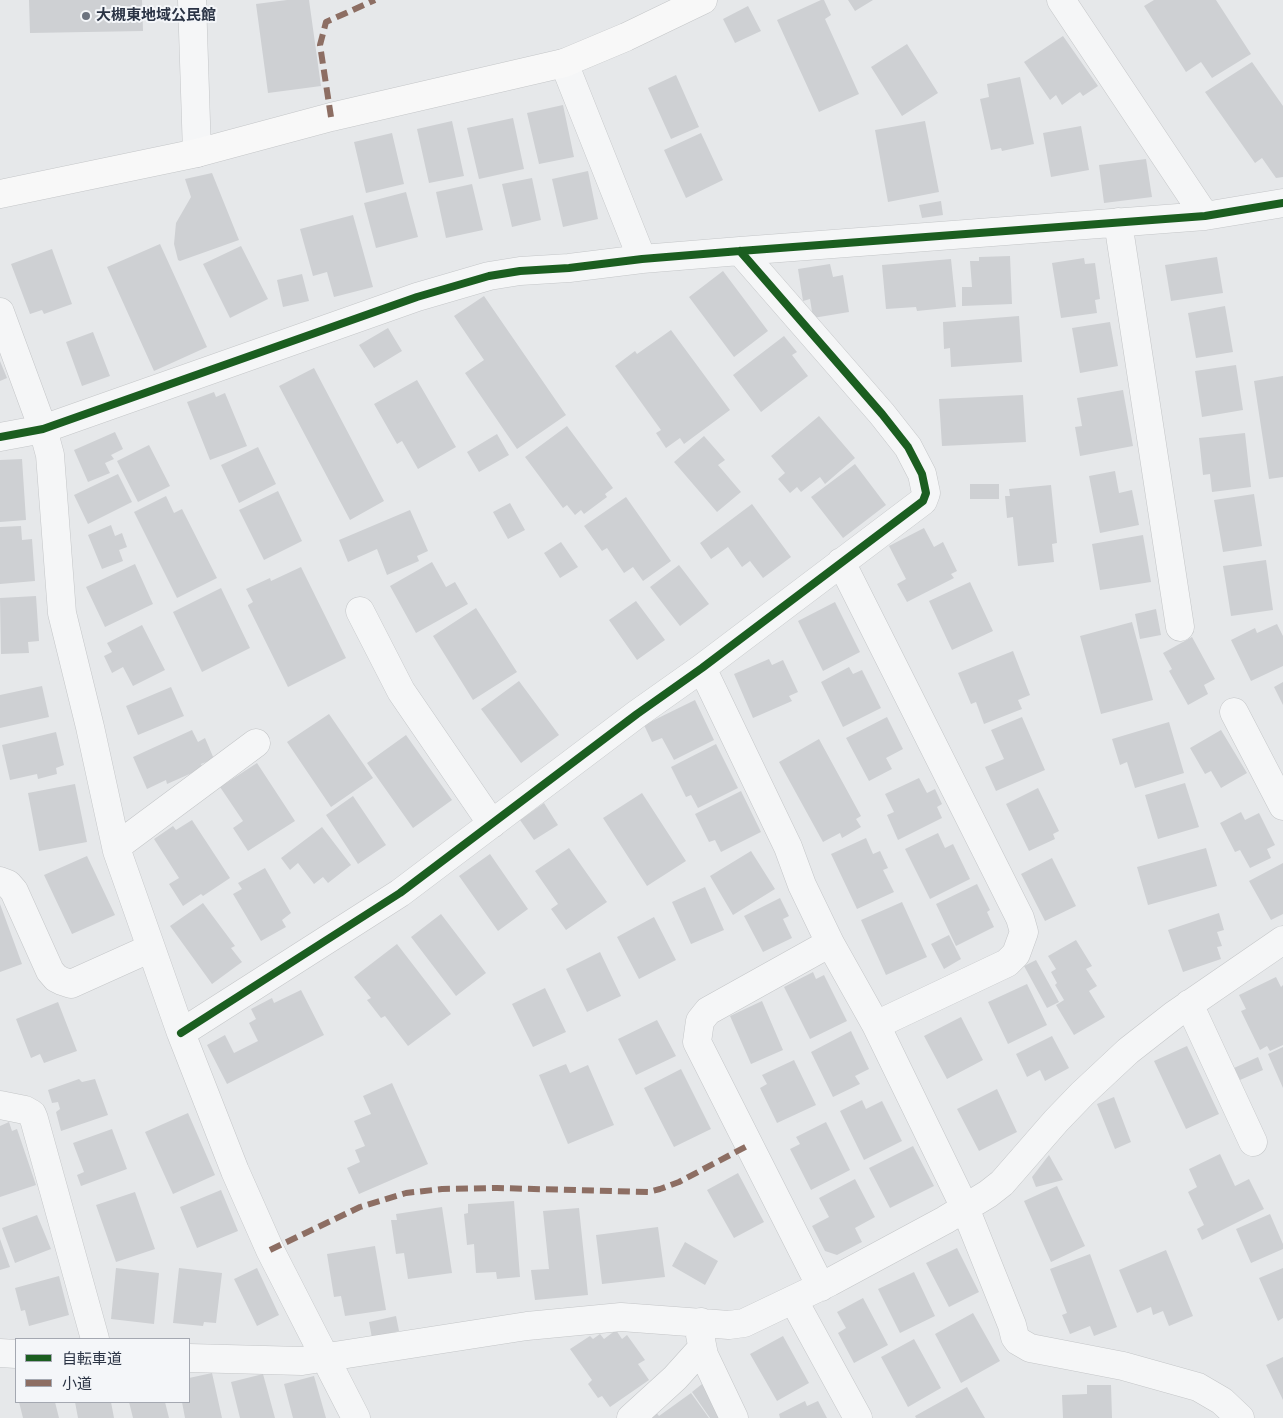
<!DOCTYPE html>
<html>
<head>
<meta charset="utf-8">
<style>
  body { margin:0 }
  #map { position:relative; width:1283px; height:1418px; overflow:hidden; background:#e6e8ea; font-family:"Nunito Sans","Noto Sans JP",sans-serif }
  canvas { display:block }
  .legend { position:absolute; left:15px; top:1338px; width:175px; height:65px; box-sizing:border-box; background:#f4f6f9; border:1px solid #a4a8b1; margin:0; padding:6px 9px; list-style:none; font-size:15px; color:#2b3445 }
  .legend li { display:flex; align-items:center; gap:10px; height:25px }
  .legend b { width:25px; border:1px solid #a4a8b1 }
</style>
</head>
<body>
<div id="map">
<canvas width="1283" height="1418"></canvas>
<ul class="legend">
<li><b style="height:6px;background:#1b5e20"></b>自転車道</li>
<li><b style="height:6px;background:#8d6e63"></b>小道</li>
</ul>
</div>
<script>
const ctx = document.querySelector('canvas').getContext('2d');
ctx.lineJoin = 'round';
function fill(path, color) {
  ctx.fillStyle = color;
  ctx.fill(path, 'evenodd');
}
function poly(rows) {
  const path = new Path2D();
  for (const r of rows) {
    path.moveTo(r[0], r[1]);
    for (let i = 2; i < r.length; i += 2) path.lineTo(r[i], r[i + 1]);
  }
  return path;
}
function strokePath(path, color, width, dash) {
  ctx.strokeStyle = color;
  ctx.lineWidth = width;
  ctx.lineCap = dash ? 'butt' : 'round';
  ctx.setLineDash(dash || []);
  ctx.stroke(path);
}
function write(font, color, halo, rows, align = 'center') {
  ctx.font = font + ' "Nunito Sans","Noto Sans JP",sans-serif';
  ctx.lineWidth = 4;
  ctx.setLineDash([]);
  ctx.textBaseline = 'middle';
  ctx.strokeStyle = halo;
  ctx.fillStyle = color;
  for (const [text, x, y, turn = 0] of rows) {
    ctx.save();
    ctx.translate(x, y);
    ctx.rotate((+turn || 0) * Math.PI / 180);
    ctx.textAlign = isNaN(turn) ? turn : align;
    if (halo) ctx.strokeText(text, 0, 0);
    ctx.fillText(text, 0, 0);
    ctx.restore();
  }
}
fill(poly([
  [29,0,142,0,143,31,30,33],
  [287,0,309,0,321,86,268,93,256,4],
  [821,0,824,0,831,15,825,19,859,94,819,112,777,20],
  [848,0,873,0,855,11],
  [1154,0,1216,0,1251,54,1212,78,1201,62,1186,72,1144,6],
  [748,6,761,31,735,43,723,19],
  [1063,36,1098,86,1083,96,1080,92,1062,105,1056,95,1050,100,1024,62],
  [907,44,938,93,902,116,871,67],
  [1252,62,1283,106,1283,177,1276,178,1262,158,1255,163,1205,92],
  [676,75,699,127,671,139,648,88],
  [1020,77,1034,144,1002,151,1001,148,991,150,980,99,989,97,987,84],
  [563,105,574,157,539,164,527,113],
  [513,118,524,169,479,179,467,128],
  [452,121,464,176,429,183,417,129],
  [925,121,939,192,888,202,875,130],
  [1081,126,1089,170,1051,177,1043,133],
  [392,133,404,184,366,193,354,142],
  [701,133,723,180,686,198,664,150],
  [1146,159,1152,197,1104,203,1099,165],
  [588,171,598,219,563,227,552,179],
  [212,173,239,240,180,261,178,260,174,244,176,223,191,197,185,179],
  [532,178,541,220,512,227,502,184],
  [472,184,483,230,446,238,436,192],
  [406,192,418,237,376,248,364,203],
  [941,201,943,215,922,218,919,205],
  [353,215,373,287,334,297,327,272,313,276,300,229],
  [160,244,207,347,154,371,107,267],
  [241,246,268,299,230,318,203,264],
  [52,249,72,304,44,314,42,310,30,314,11,264],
  [1010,256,1012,304,962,306,962,287,972,287,970,261,979,261,979,257],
  [1217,257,1223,293,1171,301,1165,265],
  [1084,258,1085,264,1095,263,1100,299,1095,300,1097,313,1061,318,1052,263],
  [951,259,956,307,917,311,916,307,886,309,882,265],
  [830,264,833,277,843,275,849,312,813,318,810,299,803,301,798,269],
  [723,271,768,331,734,357,689,297],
  [302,274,309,301,283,307,277,280],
  [484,296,566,415,517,449,465,373,484,360,454,316],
  [1225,306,1233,352,1196,358,1188,313],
  [1019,316,1022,362,951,367,950,348,944,349,943,322],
  [1110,322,1118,366,1080,373,1072,328],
  [388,328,402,351,374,368,359,345],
  [671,330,730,410,684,444,680,438,666,448,656,433,661,430,615,366,635,351,637,354],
  [93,332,110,376,82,386,66,342],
  [784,336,797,352,792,355,808,376,761,412,733,375],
  [0,361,7,378,0,381],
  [1236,365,1243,410,1202,417,1195,371],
  [314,368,384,501,350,520,279,386],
  [1283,376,1283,477,1269,479,1254,381],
  [417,380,456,447,418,469,402,441,397,444,374,404],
  [1123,390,1133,446,1080,456,1075,427,1082,426,1077,398],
  [214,392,216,397,225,393,247,446,210,460,187,402],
  [1023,395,1026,442,942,446,939,399],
  [819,416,855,458,825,484,820,477,801,492,797,487,790,493,778,479,785,473,771,456],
  [567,426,613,488,605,494,607,497,584,514,581,510,575,515,567,505,563,508,525,457],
  [115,432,123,449,111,455,114,459,105,463,110,473,88,482,74,450],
  [1245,433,1251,487,1212,492,1210,474,1203,475,1199,438],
  [497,434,509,455,479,472,467,452],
  [704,436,725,460,718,465,741,492,717,512,674,462],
  [149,445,170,486,138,502,117,461],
  [258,447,276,484,239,503,221,465],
  [22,459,26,520,0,522,0,460],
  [855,464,886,505,843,538,811,497],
  [1115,471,1119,493,1132,490,1139,525,1100,533,1089,476],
  [118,474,132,502,88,524,74,495],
  [970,484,999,484,999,499,970,499],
  [1051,485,1057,543,1052,544,1054,562,1018,566,1013,517,1007,518,1005,496,1010,496,1009,489],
  [278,491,302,541,264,560,239,510],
  [1254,494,1262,546,1223,552,1214,500],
  [166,496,174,513,182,509,217,578,177,598,134,512],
  [626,497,671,561,643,581,633,567,624,573,607,548,602,551,584,526],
  [510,503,525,530,508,539,493,512],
  [752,504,791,557,763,578,750,561,742,567,728,547,711,559,700,543],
  [410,510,428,551,417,556,419,561,387,575,377,549,348,562,339,540],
  [111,525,115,536,122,533,127,547,119,550,123,561,102,569,88,535],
  [21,526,22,540,32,539,35,581,0,584,0,527],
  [924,528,934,547,943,542,957,571,951,574,954,578,907,602,897,584,906,579,889,546],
  [1143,535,1151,582,1100,590,1092,544],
  [561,542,578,567,560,578,544,553],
  [1266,560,1273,610,1231,616,1223,566],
  [432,562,446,587,455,582,468,604,416,633,390,586],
  [135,564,153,604,105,627,86,587],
  [679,565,709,604,680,626,650,587],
  [301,567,346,658,288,687,248,606,248,605,253,602,246,589,270,578,271,581],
  [970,582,993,631,952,650,929,601],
  [221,588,250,648,202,672,173,612],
  [36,596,39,641,28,642,29,653,1,654,0,598],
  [636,601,665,640,637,660,609,620],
  [835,602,860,652,823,671,798,621],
  [476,608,517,672,473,700,433,636],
  [1156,609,1161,635,1140,639,1135,614],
  [1132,622,1153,700,1101,714,1080,636],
  [1277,624,1283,636,1283,666,1251,681,1231,640,1255,628,1257,633],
  [142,625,165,670,133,686,123,667,112,673,104,656,112,652,107,643],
  [1192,637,1215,679,1204,685,1208,694,1188,705,1169,671,1172,669,1163,653],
  [1013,651,1030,695,1018,700,1022,709,984,724,976,702,971,704,958,673],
  [769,659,772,665,783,660,798,692,789,696,792,701,753,718,734,674],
  [849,667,853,674,862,670,881,708,843,727,821,682],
  [519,681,559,735,521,763,481,709],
  [1283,682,1283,705,1274,687],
  [42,686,49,717,0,728,0,695],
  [171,687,184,716,138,735,126,706],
  [695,700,714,740,674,760,662,738,652,742,644,725],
  [329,714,373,778,331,807,287,742],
  [887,717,903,749,886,758,892,769,869,781,846,738],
  [1022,717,1045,770,996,791,985,767,1004,759,991,730],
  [1169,722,1184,773,1135,788,1127,762,1120,765,1112,739],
  [192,730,198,742,205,738,214,759,201,764,203,768,167,784,166,780,147,789,133,757],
  [1221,730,1247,773,1221,788,1211,771,1205,774,1190,748],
  [56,732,64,765,56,768,57,774,38,779,37,774,10,780,2,745],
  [406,735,452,800,413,828,367,763],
  [819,739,861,816,856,819,861,827,842,838,840,833,823,842,779,762],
  [716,744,738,788,698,808,691,795,686,797,671,767],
  [257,763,295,821,248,851,233,828,243,821,220,787],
  [919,778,927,793,935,789,942,804,937,807,942,818,898,840,887,815,894,812,885,794],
  [1185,783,1199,827,1158,839,1145,795],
  [75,784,87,842,39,851,28,793],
  [1038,788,1059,831,1053,834,1055,839,1029,851,1006,804],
  [741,791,761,832,721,852,715,840,709,842,695,814],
  [642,793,686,861,647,886,603,818],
  [353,796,386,845,358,864,326,815],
  [544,803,558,825,534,840,520,820],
  [1241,812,1245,820,1259,813,1275,845,1267,849,1271,858,1250,868,1240,850,1235,852,1220,823],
  [192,820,230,878,203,896,201,894,183,906,169,884,179,878,154,839,173,826,176,830],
  [322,827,351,865,328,883,323,877,314,884,298,863,290,870,281,858],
  [938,833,945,848,953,844,970,879,930,899,905,849],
  [866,838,873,854,880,851,888,868,883,870,894,892,857,909,831,854],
  [569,848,607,902,566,930,551,909,558,904,535,871],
  [1206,848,1217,886,1148,905,1137,867],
  [751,851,775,889,733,915,710,876],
  [490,854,528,909,498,931,459,876],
  [87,856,115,915,72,934,44,875],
  [1052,858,1076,906,1045,921,1021,874],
  [1283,863,1283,914,1271,920,1249,881],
  [265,868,291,913,282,920,286,927,261,941,233,894,242,889,238,883],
  [977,884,990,910,987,912,994,927,956,946,936,904],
  [705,887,724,930,691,944,672,902],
  [780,898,789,916,783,919,792,938,763,952,744,916],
  [902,902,927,957,886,975,861,920],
  [203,903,235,946,231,948,242,962,212,984,170,926],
  [0,904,22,964,0,972],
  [1219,913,1224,930,1217,932,1222,946,1217,947,1221,959,1183,972,1168,930],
  [441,914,486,973,456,996,411,937],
  [654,917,676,960,639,979,617,937],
  [949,935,961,959,944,969,931,944],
  [1076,940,1092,966,1086,969,1097,986,1089,991,1105,1017,1074,1035,1056,1005,1064,1000,1055,985,1057,983,1051,972,1056,969,1048,956],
  [397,944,451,1014,408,1046,385,1016,381,1018,367,1000,371,998,354,977],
  [600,952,621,996,587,1012,566,969],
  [1036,960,1059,1002,1047,1008,1024,966],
  [813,972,816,979,824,975,847,1021,810,1039,784,987],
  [1276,977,1281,987,1283,985,1283,1045,1270,1051,1267,1046,1260,1050,1241,1011,1246,1009,1239,995],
  [1027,984,1047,1025,1008,1044,988,1002],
  [545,988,566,1032,533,1047,512,1004],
  [301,990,324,1035,227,1084,207,1045,225,1035,234,1053,258,1041,249,1023,256,1019,251,1009,272,998,274,1003],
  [762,1001,783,1050,751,1064,730,1016],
  [58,1002,77,1051,44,1063,40,1054,31,1058,16,1019],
  [961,1017,983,1060,947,1079,924,1036],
  [657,1020,676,1056,636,1075,618,1039],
  [851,1031,869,1069,855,1076,860,1084,833,1097,811,1052],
  [1052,1036,1069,1068,1045,1081,1040,1070,1027,1077,1016,1054],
  [1187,1046,1219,1114,1186,1129,1154,1061],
  [1283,1047,1283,1088,1268,1054],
  [1258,1057,1263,1070,1240,1080,1234,1068],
  [794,1060,816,1105,777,1123,760,1088,767,1084,762,1075],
  [566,1064,570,1073,588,1065,614,1125,568,1144,539,1075],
  [681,1069,711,1129,674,1147,644,1088],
  [79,1079,82,1082,95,1079,108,1115,61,1131,56,1112,60,1109,58,1102,52,1103,48,1090],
  [392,1083,428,1164,359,1194,347,1168,360,1162,355,1150,365,1146,354,1121,371,1114,363,1096],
  [997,1089,1017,1132,979,1151,957,1109],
  [1114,1097,1131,1142,1115,1149,1097,1104],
  [862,1100,866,1109,882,1101,902,1141,864,1160,840,1111],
  [188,1113,215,1175,173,1194,145,1132],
  [9,1122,12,1131,17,1129,36,1185,0,1197,0,1126],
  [826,1122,850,1170,811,1190,790,1149,800,1144,796,1137],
  [112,1129,127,1169,81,1186,77,1175,84,1172,73,1143],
  [913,1146,934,1186,890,1208,869,1168],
  [1220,1154,1235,1186,1249,1179,1264,1209,1202,1240,1197,1229,1204,1225,1188,1192,1197,1187,1189,1169],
  [1049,1155,1063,1180,1036,1187,1032,1177],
  [738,1173,764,1222,734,1238,707,1190],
  [855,1179,875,1217,855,1228,862,1242,837,1255,825,1251,812,1226,829,1217,819,1198],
  [1057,1186,1085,1246,1051,1262,1024,1201],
  [221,1190,238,1231,197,1248,180,1207],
  [135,1192,155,1249,116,1262,96,1205],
  [514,1201,520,1277,497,1279,496,1272,476,1273,474,1244,467,1245,464,1214,468,1213,468,1204],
  [442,1207,452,1273,408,1279,404,1253,396,1254,391,1220,397,1220,396,1214],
  [579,1208,588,1295,535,1300,531,1270,549,1269,543,1211],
  [1270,1214,1283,1244,1283,1249,1251,1263,1236,1229],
  [37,1215,51,1249,15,1263,2,1228],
  [658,1227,665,1277,602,1284,596,1235],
  [0,1239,10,1267,0,1270],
  [685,1242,718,1261,705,1285,672,1266],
  [375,1246,386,1310,345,1316,341,1296,334,1297,327,1254],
  [957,1248,979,1292,949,1307,926,1263],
  [1166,1250,1193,1316,1169,1326,1163,1311,1153,1315,1151,1307,1137,1313,1119,1270],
  [1090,1254,1117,1327,1094,1336,1090,1326,1070,1334,1062,1315,1067,1313,1050,1269],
  [116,1268,159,1273,154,1324,111,1319],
  [179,1268,222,1273,216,1323,204,1322,203,1326,173,1323],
  [257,1268,279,1315,257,1326,234,1279],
  [1283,1268,1283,1318,1278,1321,1259,1278],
  [914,1272,935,1316,900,1333,878,1289],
  [59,1276,69,1315,29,1326,25,1310,21,1311,15,1288],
  [863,1298,888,1345,854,1363,838,1333,846,1328,837,1312],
  [973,1313,1000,1361,961,1383,935,1334],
  [396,1316,399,1331,372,1338,369,1322],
  [616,1330,622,1339,627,1335,645,1360,638,1364,649,1380,610,1407,602,1396,598,1398,588,1384,592,1380,570,1349,590,1336,593,1339,600,1334,604,1339],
  [783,1336,809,1383,777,1401,750,1354],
  [914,1339,941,1388,908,1407,881,1357],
  [1283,1357,1283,1400,1266,1365],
  [212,1373,222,1418,185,1418,182,1402,189,1402,189,1378],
  [263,1374,275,1418,240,1418,231,1382],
  [314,1376,326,1418,293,1418,284,1384],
  [702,1384,725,1418,710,1418,692,1392],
  [1087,1385,1111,1385,1112,1418,1063,1418,1062,1395,1087,1394],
  [967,1387,985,1418,916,1418,915,1416],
  [691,1393,709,1418,643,1418,654,1410,659,1416],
  [805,1401,807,1406,818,1401,827,1418,780,1418,779,1414],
  [19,1402,55,1402,59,1418,23,1418],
  [75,1402,111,1402,114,1418,78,1418],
  [129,1402,165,1402,169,1418,133,1418]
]), '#ced0d3');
const street = poly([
  [192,0,197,153],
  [1061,0,1205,216],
  [564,63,642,259],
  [1118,222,1180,627],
  [0,312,43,429,50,455,62,613,90,727,117,851,181,1033,235,1171,270,1250,356,1418],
  [0,437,43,429,417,297,489,276,520,271,569,268,642,259,740,251,1205,216,1283,203],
  [841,562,1020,918,1024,932,1016,954,1007,963,876,1025],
  [360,611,401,691,492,824],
  [702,668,788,847,802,885,830,943,876,1025,965,1208,1012,1325,1015,1337,1018,1341,1030,1348,1123,1366,1198,1387,1222,1401,1240,1418],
  [1234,712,1283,806],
  [116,847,256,743],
  [0,881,8,884,14,891,50,971,56,978,62,981,71,984,151,948],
  [1189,1004,1253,1142],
  [181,1033,400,893,637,714,702,668,923,501,926,493,922,474,908,447,882,414,740,251],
  [0,1105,25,1110,32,1114,34,1119,95,1339],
  [821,1287,697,1042,700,1021,708,1011,830,943],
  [794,1301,858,1418],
  [701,1322,700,1335,704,1355,734,1418],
  [0,1353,16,1354],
  [189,1358,302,1361,527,1326,621,1317,729,1325,744,1323,830,1282,945,1220,988,1194,1002,1183,1056,1121,1082,1094,1128,1051,1174,1015,1283,940],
  [631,1418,675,1378,702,1348]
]);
const secondary = poly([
  [0,194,197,153,331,117,564,63,626,37,703,0]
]);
strokePath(street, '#c4c6c8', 29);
strokePath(secondary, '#c4c6c8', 29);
strokePath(street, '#f5f6f7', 28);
strokePath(secondary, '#f8f8f8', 28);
strokePath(poly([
  [331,117,320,45,326,22,375,0],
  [270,1250,360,1207,406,1193,442,1189,497,1188,648,1192,660,1189,679,1182,749,1145]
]), '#8d6e63', 6, [12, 6]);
strokePath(poly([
  [0,437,43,429,417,297,489,276,520,271,569,268,642,259,740,251,1205,216,1283,203],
  [181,1033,400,893,637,714,702,668,923,501,926,493,922,474,908,447,882,414,740,251]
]), '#1b5e20', 8);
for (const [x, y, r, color] of [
  [86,16,5,"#6c737f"]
]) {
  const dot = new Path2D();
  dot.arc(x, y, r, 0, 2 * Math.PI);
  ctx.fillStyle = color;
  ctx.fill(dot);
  strokePath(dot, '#f4f6f9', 2);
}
write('bold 15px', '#2b3445', '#f4f6f9', [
  ["大槻東地域公民館",96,16]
], 'left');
</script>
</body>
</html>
